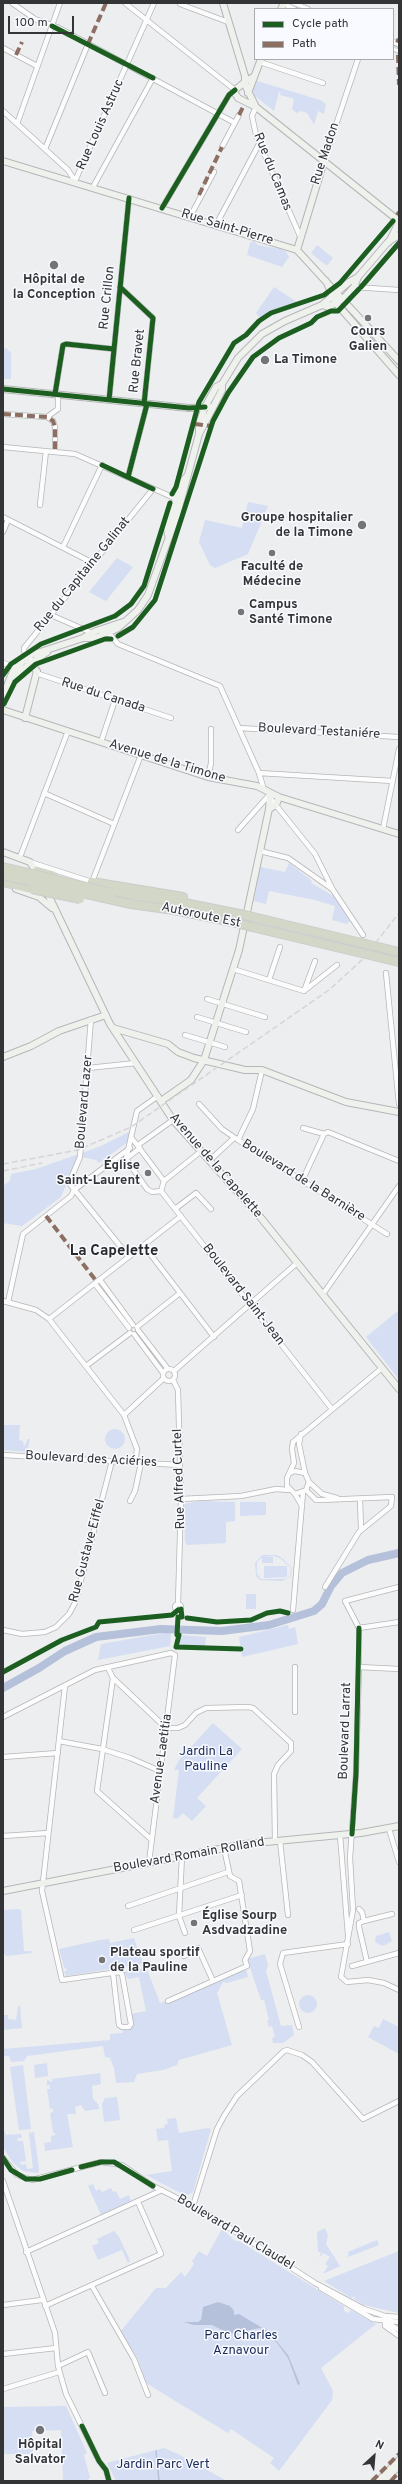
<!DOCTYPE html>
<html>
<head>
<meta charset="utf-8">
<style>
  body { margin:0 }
  #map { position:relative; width:402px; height:2484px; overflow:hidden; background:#eceef0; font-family:Overpass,sans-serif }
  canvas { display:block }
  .frame { position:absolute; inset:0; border:4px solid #333435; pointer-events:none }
  .legend { position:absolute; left:254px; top:8px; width:140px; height:52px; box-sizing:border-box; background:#f8faff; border:1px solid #a9abae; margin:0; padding:5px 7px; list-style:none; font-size:12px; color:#333435 }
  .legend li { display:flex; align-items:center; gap:8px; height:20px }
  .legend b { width:20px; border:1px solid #a9abae }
  .north { position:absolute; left:354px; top:2436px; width:40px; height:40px; -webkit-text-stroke:3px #f8faff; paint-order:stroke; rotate:26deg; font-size:11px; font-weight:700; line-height:16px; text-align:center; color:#333435 }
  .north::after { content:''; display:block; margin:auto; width:14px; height:18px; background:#333435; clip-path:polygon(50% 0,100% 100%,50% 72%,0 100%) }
  .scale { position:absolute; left:8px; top:16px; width:66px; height:18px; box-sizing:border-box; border:2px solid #333435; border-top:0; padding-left:5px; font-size:12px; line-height:14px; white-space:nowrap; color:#333435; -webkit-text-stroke:3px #f8faff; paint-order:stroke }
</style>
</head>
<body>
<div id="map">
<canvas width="402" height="2484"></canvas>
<div class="frame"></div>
<ul class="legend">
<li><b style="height:5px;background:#1b5e20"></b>Cycle path</li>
<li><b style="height:5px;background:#8d6e63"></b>Path</li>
</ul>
<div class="north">N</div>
<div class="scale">100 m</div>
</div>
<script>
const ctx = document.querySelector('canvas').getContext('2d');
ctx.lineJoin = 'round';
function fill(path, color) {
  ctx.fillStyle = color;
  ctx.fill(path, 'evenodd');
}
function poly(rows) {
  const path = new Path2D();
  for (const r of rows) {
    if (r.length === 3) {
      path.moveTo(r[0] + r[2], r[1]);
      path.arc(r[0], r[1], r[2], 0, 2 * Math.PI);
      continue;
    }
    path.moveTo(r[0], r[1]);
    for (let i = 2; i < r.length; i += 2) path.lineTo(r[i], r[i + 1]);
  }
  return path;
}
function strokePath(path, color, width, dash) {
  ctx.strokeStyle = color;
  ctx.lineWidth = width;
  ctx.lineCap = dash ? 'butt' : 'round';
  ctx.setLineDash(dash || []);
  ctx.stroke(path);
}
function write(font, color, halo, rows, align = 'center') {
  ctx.font = font + ' Overpass,sans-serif';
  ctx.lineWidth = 3;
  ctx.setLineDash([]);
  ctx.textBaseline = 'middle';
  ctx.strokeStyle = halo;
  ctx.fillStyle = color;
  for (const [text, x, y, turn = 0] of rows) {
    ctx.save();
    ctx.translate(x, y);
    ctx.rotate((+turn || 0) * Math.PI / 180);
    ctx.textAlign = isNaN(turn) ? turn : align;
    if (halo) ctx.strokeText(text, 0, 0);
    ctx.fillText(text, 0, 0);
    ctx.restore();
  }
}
fill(poly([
  [257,81,320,100,326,104,324,114,318,111,314,125,307,113,301,111,296,113,292,109,294,99,280,95,281,92,279,92,274,111,255,96,253,90],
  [253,241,258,245,280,249,286,252,289,257,282,267,247,255,250,243],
  [317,245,333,258,327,266,311,253],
  [274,287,297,302,261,319,256,313],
  [6,348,11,353,11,379,3,379,3,349],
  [248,502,268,506,248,554,215,568,210,565,199,542,205,520,242,528],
  [117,558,133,567,106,601,89,592],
  [289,863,312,881,311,883,335,897,350,921,347,924,332,920,335,906,315,900,269,891,266,904,254,901,260,867,285,872],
  [131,1131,128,1142,99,1163,96,1160,82,1157,82,1153,101,1146],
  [79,1154,61,1197,22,1226,3,1223,3,1186,10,1181,11,1174,36,1169],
  [399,1310,399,1380,366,1337],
  [20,1425,19,1440,23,1441,24,1447,28,1439,30,1439,27,1452,3,1450,3,1425],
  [115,1439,10],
  [200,1501,235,1502,235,1521,226,1522,226,1543,187,1545,185,1542,184,1504],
  [240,1502,266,1502,266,1515,240,1516],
  [262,1555,277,1555,283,1559,292,1568,291,1577,282,1581,260,1580,256,1576,255,1563],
  [262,1557,262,1563,273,1563,273,1557,263,1557,275,1556,281,1559,291,1568,290,1577,285,1579,261,1579,257,1574,257,1562],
  [264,1566,287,1566,287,1577,264,1578],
  [246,1594,256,1594,256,1609,246,1609],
  [288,1625,289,1629,295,1627,298,1644,242,1657,239,1637],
  [165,1633,171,1633,170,1646,98,1660,101,1644],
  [180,1635,206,1637,205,1647,179,1645],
  [213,1723,242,1749,197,1798,206,1806,192,1821,183,1813,177,1819,173,1818,179,1770,174,1770,179,1760],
  [18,1909,21,1910,24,1951,31,1951,32,1953,6,1956,3,1952,3,1910],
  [389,1932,392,1941,387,1944,382,1946,375,1942,376,1936],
  [134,1938,143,1964,66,1976,64,1971,67,1971,66,1969,64,1967,59,1949,100,1940,109,1939,110,1943],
  [265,1954,268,1965,266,1971,281,2026,292,2025,294,2035,283,2043,273,2043,272,2038,275,2037,272,2026,269,2027,267,2021,269,2020,264,2000,261,2000,247,1959],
  [144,1968,147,1969,160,2003,166,2001,167,2003,246,1968,248,1977,227,1983,223,1982,217,1993,232,2045,179,2060,177,2065,163,2070,137,2074,134,2082,116,2083,114,2068,110,2058,105,2057,103,2046,27,2056,24,2061,11,2062,9,2056,3,2056,3,2049,110,2040,110,2034,123,2033,122,2029,129,2028,131,2014,146,2011,139,1977,128,1979,124,1972],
  [308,2004,9],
  [18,2006,20,2006,22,2028,3,2030,3,2015,8,2015,8,2019,16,2020],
  [383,2019,399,2027,399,2054,368,2037,374,2026,379,2028],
  [47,2063,48,2076,35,2078,34,2065],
  [23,2065,31,2129,19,2130,10,2067],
  [100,2073,101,2084,92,2086,93,2099,98,2104,99,2109,85,2111,81,2105,75,2107,76,2114,67,2114,73,2147,45,2151,44,2143,51,2142,51,2136,56,2135,53,2132,50,2113,53,2112,53,2108,50,2109,47,2089,50,2089,50,2085,47,2085,47,2080,52,2082,52,2079],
  [117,2097,120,2120,104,2122,102,2104,105,2098],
  [176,2118,179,2133,208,2128,211,2129,193,2192,186,2196,146,2175,172,2171,168,2140,158,2141,156,2129,164,2128,165,2124,168,2124,167,2119],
  [3,2129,6,2135,21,2134,22,2138,17,2138,18,2141,23,2141,26,2161,20,2162,21,2165,26,2164,27,2169,33,2168,29,2133,34,2132,39,2169,38,2173,23,2171,13,2163,3,2147],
  [93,2184,96,2191,100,2189,102,2192,111,2188,113,2192,116,2191,120,2199,129,2195,131,2201,101,2215,88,2186],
  [325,2228,328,2236,326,2244,340,2266,323,2274,328,2266,325,2264,330,2257,323,2253,319,2258,321,2252,318,2252,317,2232],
  [222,2229,235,2241,239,2241,344,2306,344,2311,348,2313,351,2310,376,2324,321,2368,333,2391,332,2400,279,2471,270,2463,274,2458,231,2429,228,2433,146,2383,137,2357,120,2332,156,2288,166,2288,181,2272,185,2277,194,2264,192,2261,199,2251,207,2256],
  [114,2231,119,2237,128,2256,130,2261,128,2263,122,2250,98,2260,92,2246,99,2243,97,2239],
  [377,2240,379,2245,348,2257,348,2252],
  [399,2251,399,2313,364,2305,354,2299,355,2296,351,2298,324,2281],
  [66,2406,87,2453,84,2455,90,2478,85,2481,63,2480,61,2430,32,2431,33,2454,3,2454,3,2407],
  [164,2448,178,2454,227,2481,116,2481,107,2463]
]), '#d5def2');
fill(poly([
  [218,2302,230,2306,234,2311,234,2315,239,2314,269,2332,288,2355,300,2384,298,2385,288,2358,277,2343,260,2328,230,2334,212,2325,194,2325,184,2322,198,2322,201,2320,203,2307]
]), '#b5c0da');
strokePath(poly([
  [156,2451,159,2481]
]), '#b5c0da', 1.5);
strokePath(poly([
  [3,1688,39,1668,65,1651,96,1637,161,1629,222,1631,269,1625,314,1611,322,1604,331,1586,342,1573,368,1560,399,1553]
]), '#b5c0da', 8);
const street = poly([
  [12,3,35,19,57,27,235,123],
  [125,3,235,90,229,95,162,208],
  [282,3,294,9],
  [293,3,308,9],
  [180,4,228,22],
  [393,42,399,44],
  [3,48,37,66],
  [393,48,399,51],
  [260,62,323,83],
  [256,107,252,116,256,135,300,236],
  [3,111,68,170,75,181],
  [17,124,60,3],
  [222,147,239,115],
  [45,149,88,44],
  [324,161,358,59],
  [75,181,154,3],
  [93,187,153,78],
  [191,215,214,172],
  [216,225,259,144],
  [120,287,153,318,144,404],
  [354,287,399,290],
  [55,394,63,345,66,344,114,349],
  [109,400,129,198],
  [3,414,47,417,53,421,55,427,55,452],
  [47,417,58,409,58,395],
  [3,447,75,454,179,500],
  [128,477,147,404],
  [40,505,46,451],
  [3,517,93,563],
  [3,532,8,520],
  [63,547,102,465],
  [51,615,92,633],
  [107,631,118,644,220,686,259,773,264,790],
  [33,662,24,651,24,648,153,489],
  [3,663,16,667],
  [36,673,171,718],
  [239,728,399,737],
  [101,742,115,700],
  [259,773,393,781],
  [208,777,211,763,211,729],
  [44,793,114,824],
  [271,799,315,854,333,890,363,935],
  [383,829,399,749],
  [238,830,270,794],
  [260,851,288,858,332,889],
  [20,857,68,731],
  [30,862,92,882,141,755],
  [233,969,304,991],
  [386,973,399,1104],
  [269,980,280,947],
  [304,991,337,965],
  [304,991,315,961],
  [207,999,265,1017],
  [197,1017,246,1032],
  [91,1019,80,1157,69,1183,129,1257],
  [185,1035,225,1047],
  [88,1068,136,1063],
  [199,1104,222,1129,238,1140,387,1234],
  [303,1128,324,1134],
  [324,1134,328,1132,399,1161],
  [131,1137,164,1181],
  [238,1140,253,1109,262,1070],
  [138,1145,173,1120],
  [126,1159,137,1111,158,1096],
  [126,1159,147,1189,152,1192,161,1191],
  [126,1159,140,1148],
  [209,1161,234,1138],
  [164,1181,200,1152],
  [302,1181,324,1134],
  [161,1191,332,1409],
  [161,1191,164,1181],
  [175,1209,196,1193,211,1209],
  [144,1246,214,1337],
  [100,1280,133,1325],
  [95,1284,129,1328],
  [323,1294,399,1186],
  [3,1301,36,1310,49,1319,124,1415,137,1449,135,1463],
  [8,1302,23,1234,71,1196,74,1190,130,1148],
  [49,1319,181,1216],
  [137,1327,180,1293],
  [138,1330,168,1369],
  [134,1334,163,1373],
  [86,1366,130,1333],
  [169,1375,6],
  [174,1371,297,1263],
  [173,1380,178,1390,181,1499,178,1604],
  [124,1415,164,1378],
  [301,1434,299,1444,305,1473],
  [3,1455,180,1465],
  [290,1473,295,1471,305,1473,309,1482,306,1490,295,1494,287,1486,287,1478,294,1463,292,1449,293,1442,382,1368],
  [309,1482,322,1494,337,1498],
  [306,1490,316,1500,321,1500,392,1497,391,1506,359,1532,325,1587],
  [295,1494,302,1506],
  [181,1499,241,1496,276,1489,289,1490],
  [360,1499,361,1529],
  [130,1501,135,1491,141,1463],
  [399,1587,345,1601,359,1628,359,1667,356,1773,350,1858,353,1910,341,1977,347,1982,368,1980,384,1983,399,1990],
  [178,1607,3],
  [293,1610,303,1492],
  [359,1628,399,1622],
  [3,1630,22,1634,45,1632,56,1627,69,1614,75,1603,112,1461],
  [359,1667,399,1669],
  [108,1668,113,1678,166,1728,178,1728,185,1725,196,1713,206,1708,248,1707,253,1708,291,1743,291,1751,278,1765,274,1774,275,1841],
  [113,1678,97,1791,152,1840],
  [65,1686,42,1891,62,1980,119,1972,122,1974,131,2024,129,2027,122,2027,119,2025,113,1973],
  [295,1712,295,1667],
  [3,1717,95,1670,171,1653,175,1655,149,1862],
  [59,1741,102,1749,130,1758,160,1771],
  [3,1757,58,1753],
  [389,1829,399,1862],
  [340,1835,348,1935],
  [3,1836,48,1833],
  [280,1841,288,1915],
  [182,1856,179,1916,185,1933],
  [128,1906,228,1872],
  [359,1909,362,1912,364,1921,392,1914],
  [364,1921,359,1923,359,1927,367,1962],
  [134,1930,242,1895],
  [184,1956,198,1948,213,1981],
  [352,1966,399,1953],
  [168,2001,247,1966,245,1960,250,1951,239,1881,230,1876,224,1848],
  [299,2027,280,1964,283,1953,348,1944],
  [3,2158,17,2175,32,2180,101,2162,122,2165,153,2186,205,2212,315,2283,364,2309,385,2316,399,2317],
  [3,2181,55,2333,58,2366,66,2394,99,2461,106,2470,109,2481],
  [193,2206,217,2129,224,2116,237,2096,284,2051,287,2050,302,2055,312,2062,363,2119,399,2101],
  [26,2252,162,2190],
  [92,2286,134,2359,148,2395],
  [321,2288,373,2319,399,2322],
  [3,2305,42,2300],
  [45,2306,161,2254,138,2202],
  [385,2319,385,2326,399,2336],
  [386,2322,399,2330],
  [3,2354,56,2348],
  [58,2366,88,2352,105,2393],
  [3,2389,59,2372]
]);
const secondary = poly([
  [223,3,245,76,245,85,256,107,399,221],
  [281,9,284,3],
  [253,77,246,81,235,90,235,93,238,98,256,107],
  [248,93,261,59],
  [3,161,297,250,399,361],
  [389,242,399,222],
  [297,250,324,161],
  [326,281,336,303,399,375],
  [322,305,328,307,343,299,354,287,358,277,388,242,399,235],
  [3,389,189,408,213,407],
  [199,433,199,424,205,407,216,387,222,384],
  [168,535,167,528,176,499,182,482,187,476],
  [83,638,96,638,118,628,138,610,148,595,177,515,199,434,222,390,222,384,238,358,262,334,285,321,322,305,349,282,358,277],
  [12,677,47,652],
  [3,696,13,671,28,656,83,638,96,631,123,622],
  [3,710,208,777,257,786,279,797,399,834],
  [25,718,37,671,25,659],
  [269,809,276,805,279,797],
  [3,852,30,862,38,875],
  [16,889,39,897,52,908],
  [46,890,110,1024,173,1120,261,1218,399,1389],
  [113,1028,168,1044,178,1052,194,1058,245,1070,262,1070,346,1102,399,1112],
  [3,1057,31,1046,59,1031,106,1015],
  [161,1101,191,1080,204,1060,239,950,269,809,270,794],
  [3,1891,245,1844,361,1833,399,1826],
  [378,2481,399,2460],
  [384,2481,399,2466]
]);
const highway = poly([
  [37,871,52,875],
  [3,882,32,889],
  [92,882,183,897],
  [107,892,175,901,239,914],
  [131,904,174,910,237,923],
  [253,917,399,952],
  [252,927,399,962]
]);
strokePath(street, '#b6b6b8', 6);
strokePath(secondary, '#b6b6b8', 8);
strokePath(highway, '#cbcccd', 10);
strokePath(street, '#fcfcfd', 4.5);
strokePath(secondary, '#eff1ed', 6);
strokePath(highway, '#d3d7c7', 8);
strokePath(poly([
  [287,3,303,9],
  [393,47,399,49]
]), '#d5d5d6', 1);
strokePath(poly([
  [3,1164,78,1150,131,1127,329,990,363,959,399,913],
  [3,1171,42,1163]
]), '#d5d5d6', 1.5, [6, 3]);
const highwayBridge = poly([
  [3,867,112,893],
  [3,875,131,904],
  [32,889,80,899],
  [239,914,253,917],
  [237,923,252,927]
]);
strokePath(highwayBridge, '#cbcccd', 10, []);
strokePath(highwayBridge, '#d3d7c7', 8);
strokePath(poly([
  [396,40,399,41],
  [88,44,106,3],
  [16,55,22,42],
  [398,55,399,85],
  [239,115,244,105],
  [199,195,222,147],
  [397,215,399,212],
  [3,414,47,417,53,421,55,427,55,452],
  [195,424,211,426],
  [46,1216,97,1282],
  [372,2481,399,2454],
  [391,2481,399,2472]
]), '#8d6e63', 4, [8, 4]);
strokePath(poly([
  [52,26,153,78],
  [162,208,229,95,235,90],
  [120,287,153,318,144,404],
  [361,287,399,243],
  [3,389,189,408,205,407],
  [55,394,63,345,66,344,114,349],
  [109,400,129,198],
  [102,465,153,489],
  [128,477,147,404],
  [172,494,176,487,199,402,234,343,246,335,259,321,271,313,324,295,340,283,393,221],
  [118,636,133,627,155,600,213,421,228,393,246,367,253,357,279,338,311,323,317,317,331,311,338,311,359,289],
  [3,675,11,664,41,644,115,616,131,604,144,586,170,503],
  [4,704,15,682,36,664,105,639,111,639],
  [181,1609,182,1617,178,1617,177,1635,179,1635,176,1647,241,1649],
  [187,1618,217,1622,251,1620,267,1613,280,1611,288,1613],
  [3,1672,62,1640,96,1627,99,1622,172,1615,178,1610],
  [352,1834,356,1773,359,1628],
  [3,2158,11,2170,26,2179,40,2179,72,2170],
  [81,2167,101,2162,114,2162,153,2186],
  [82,2426,99,2461,106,2470,109,2481]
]), '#1b5e20', 5);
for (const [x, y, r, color] of [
  [54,265,5,"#747576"],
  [368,318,4,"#747576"],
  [265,360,5,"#747576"],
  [362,525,5,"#747576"],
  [272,553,4,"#747576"],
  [241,612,4,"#747576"],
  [148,1173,4,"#747576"],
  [194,1923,4,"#747576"],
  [102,1960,4,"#747576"],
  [40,2430,5,"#747576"]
]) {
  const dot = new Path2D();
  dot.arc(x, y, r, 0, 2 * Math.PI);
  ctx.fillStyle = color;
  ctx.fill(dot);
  strokePath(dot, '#f8faff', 1.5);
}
write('13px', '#333435', '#f8faff', [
  ["Rue Louis Astruc",101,125,-66],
  ["Rue Madon",326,154,-72],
  ["Rue du Camas",272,172,68],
  ["Rue Saint-Pierre",227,228,17],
  ["Rue Crillon",108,298,-84],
  ["Rue Bravet",138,361,-84],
  ["Rue du Capitaine Galinat",83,575,-51],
  ["Rue du Canada",103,696,18],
  ["Boulevard Testaniére",319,732,3],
  ["Avenue de la Timone",167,762,17],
  ["Autoroute Est",201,916,12],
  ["Boulevard Lazer",85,1102,-85],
  ["Avenue de la Capelette",215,1166,49],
  ["Boulevard de la Barnière",303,1181,32],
  ["Boulevard Saint-Jean",243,1295,52],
  ["Boulevard des Aciéries",91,1460,3],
  ["Rue Alfred Curtel",180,1479,-92],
  ["Rue Gustave Eiffel",88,1551,-75],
  ["Boulevard Larrat",346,1731,-88],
  ["Avenue Laetitia",162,1759,-82],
  ["Boulevard Romain Rolland",189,1856,-10],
  ["Boulevard Paul Claudel",235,2233,31]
]);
write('bold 13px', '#333435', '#f8faff', [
  ["Hôpital de",54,280],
  ["la Conception",54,295],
  ["Cours",368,332],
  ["Galien",368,347],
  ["La Timone",274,360,"left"],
  ["Groupe hospitalier",353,518,"right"],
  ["de la Timone",353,533,"right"],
  ["Faculté de",272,567],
  ["Médecine",272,582],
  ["Campus",249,605,"left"],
  ["Santé Timone",249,620,"left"],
  ["Église",140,1166,"right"],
  ["Saint-Laurent",140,1181,"right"],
  ["Église Sourp",202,1916,"left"],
  ["Asdvadzadine",202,1931,"left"],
  ["Plateau sportif",110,1953,"left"],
  ["de la Pauline",110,1968,"left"],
  ["Hôpital",40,2445],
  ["Salvator",40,2460]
]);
write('13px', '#1a2957', '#f8faff', [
  ["Jardin La",206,1752],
  ["Pauline",206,1767],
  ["Parc Charles",241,2336],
  ["Aznavour",241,2351],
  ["Jardin Parc Vert",163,2465]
]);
write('bold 15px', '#28292c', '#f8faff', [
  ["La Capelette",114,1252]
]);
</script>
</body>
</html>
